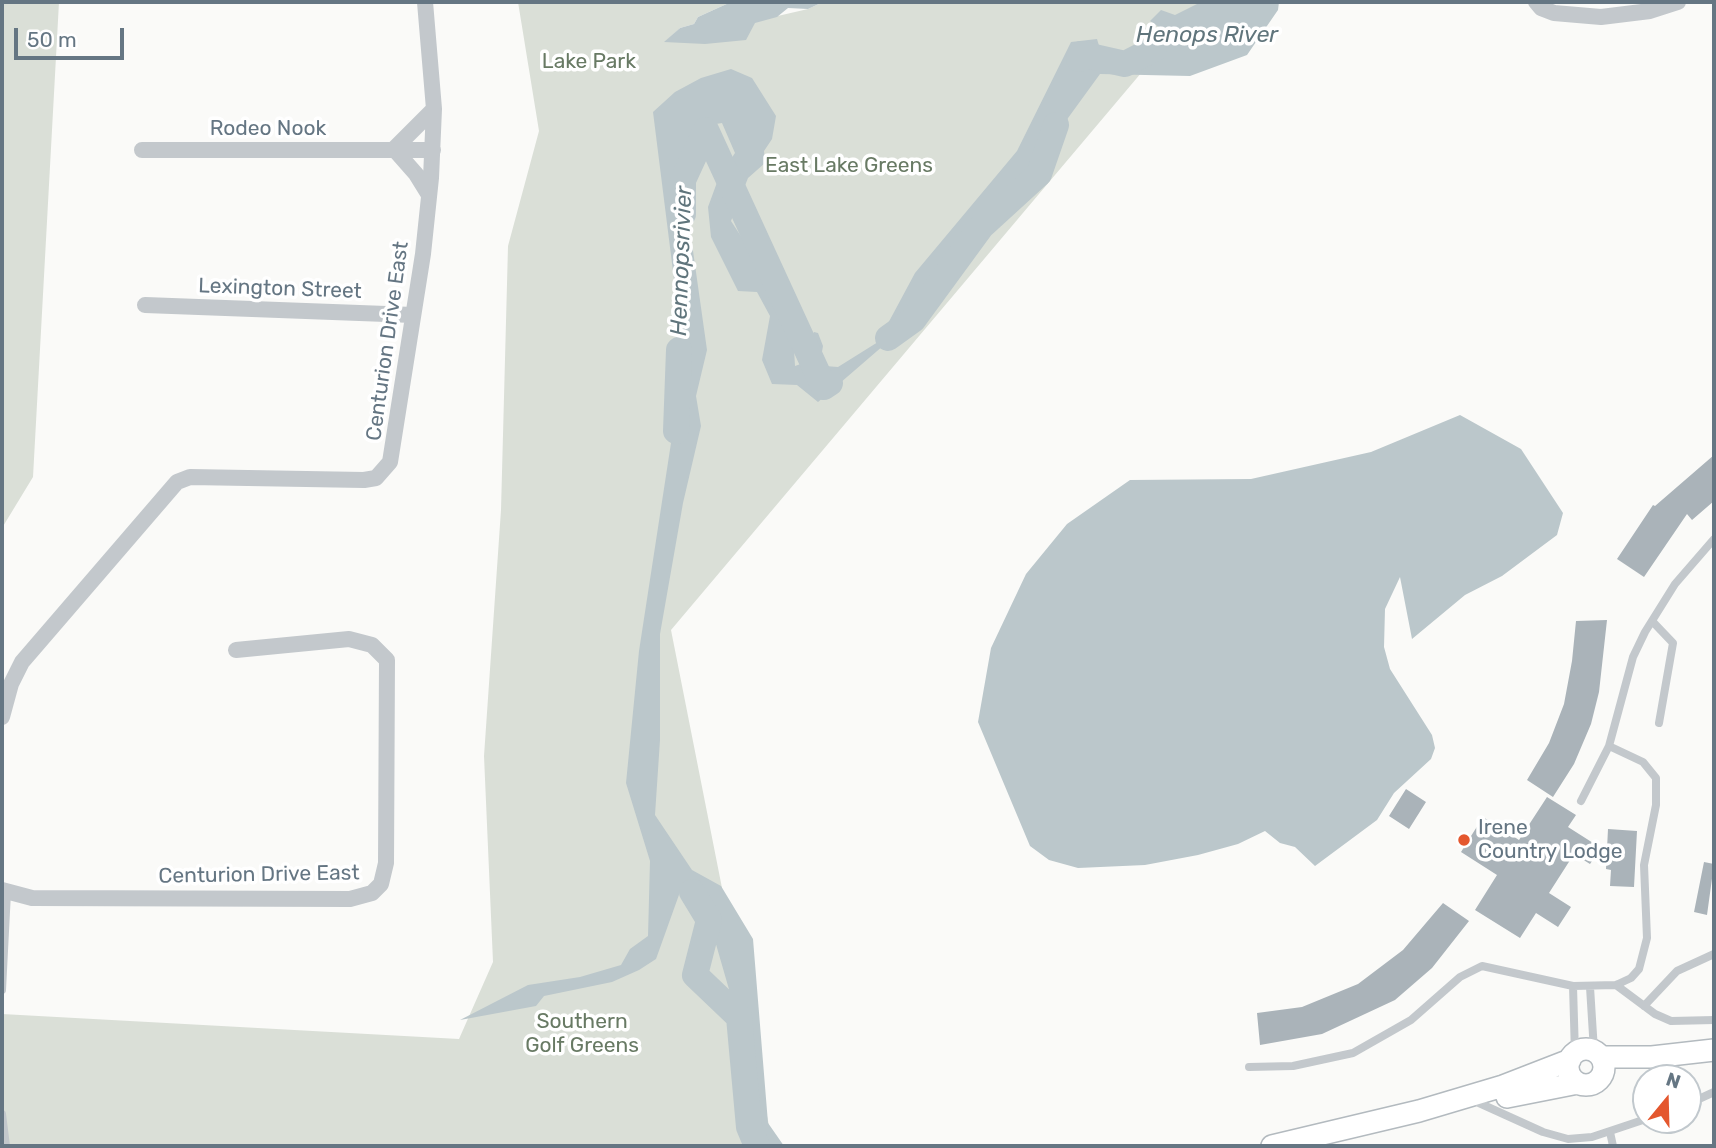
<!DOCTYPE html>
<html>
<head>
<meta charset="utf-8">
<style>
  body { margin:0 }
  #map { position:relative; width:1716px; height:1148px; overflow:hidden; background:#fafaf8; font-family:Rubik,sans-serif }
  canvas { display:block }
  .frame { position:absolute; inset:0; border:4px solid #657683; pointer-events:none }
  .north { position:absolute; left:1632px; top:1064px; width:70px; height:70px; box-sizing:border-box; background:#fff; border:2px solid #c1c8cd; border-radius:50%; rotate:19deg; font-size:19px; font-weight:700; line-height:28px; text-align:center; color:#657683 }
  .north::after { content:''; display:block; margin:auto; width:24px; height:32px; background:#e4572e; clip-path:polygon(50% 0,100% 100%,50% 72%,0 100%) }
  .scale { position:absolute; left:14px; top:28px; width:110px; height:32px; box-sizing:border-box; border:4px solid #657683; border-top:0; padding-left:9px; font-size:21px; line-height:24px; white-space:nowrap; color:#657683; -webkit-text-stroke:5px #fff; paint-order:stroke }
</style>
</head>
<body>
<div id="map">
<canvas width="1716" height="1148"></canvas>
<div class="frame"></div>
<div class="north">N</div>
<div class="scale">50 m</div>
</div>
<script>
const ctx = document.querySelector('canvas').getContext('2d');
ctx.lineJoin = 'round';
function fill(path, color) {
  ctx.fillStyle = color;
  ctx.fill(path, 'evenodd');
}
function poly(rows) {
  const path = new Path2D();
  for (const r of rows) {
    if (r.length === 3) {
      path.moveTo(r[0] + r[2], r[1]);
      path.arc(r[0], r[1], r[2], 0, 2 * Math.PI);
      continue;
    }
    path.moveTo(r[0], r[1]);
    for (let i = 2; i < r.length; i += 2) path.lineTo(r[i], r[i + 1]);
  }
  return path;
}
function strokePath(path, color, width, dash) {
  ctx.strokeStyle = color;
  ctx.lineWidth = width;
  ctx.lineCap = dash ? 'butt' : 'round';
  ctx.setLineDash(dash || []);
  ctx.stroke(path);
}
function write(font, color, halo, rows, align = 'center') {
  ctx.font = font + ' Rubik,sans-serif';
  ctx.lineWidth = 7;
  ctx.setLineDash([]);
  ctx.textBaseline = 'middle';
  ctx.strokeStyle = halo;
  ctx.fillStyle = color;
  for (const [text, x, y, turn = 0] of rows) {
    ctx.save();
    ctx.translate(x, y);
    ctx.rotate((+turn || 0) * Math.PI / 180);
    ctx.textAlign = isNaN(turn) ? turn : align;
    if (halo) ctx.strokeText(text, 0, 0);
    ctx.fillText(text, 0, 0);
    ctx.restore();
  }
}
fill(poly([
  [2,2,59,2,33,477,2,528],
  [518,2,731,2,698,17,694,24,680,28,665,42,808,9,823,2,1201,2,671,630,773,1146,2,1146,2,1014,459,1039,493,962,484,756,501,510,508,246,539,131]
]), '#dadfd7');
fill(poly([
  [731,2,823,2,808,9,788,8,777,17,755,23,746,40,705,44,664,42,680,28,694,24,698,17],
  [1201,2,1279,2,1278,10,1247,55,1190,76,1100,74,1068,118,1058,146,1026,177,951,267,913,320,818,402,797,385,772,384,762,360,770,316,757,292,738,291,711,237,708,207,719,177,735,153,722,123,704,126,683,180,707,350,696,396,701,426,683,503,660,634,660,740,655,815,692,870,721,886,753,939,768,1123,784,1146,750,1146,739,1126,744,1074,739,1024,709,920,680,892,656,959,639,970,612,982,544,996,536,1006,460,1020,528,985,580,977,621,965,630,949,648,936,650,861,626,783,639,651,677,404,678,377,678,311,653,112,675,92,701,78,731,69,752,78,776,116,772,139,764,151,765,163,748,178,731,221,746,244,778,275,789,301,802,316,788,322,793,332,795,366,812,360,817,351,810,340,814,332,818,333,823,346,821,357,825,366,838,367,878,342,915,273,1017,151,1071,42,1097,39,1103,59,1125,64,1137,48,1133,42,1155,44,1172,36,1150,21,1161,10,1175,15],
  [1460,415,1521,449,1563,513,1557,535,1502,576,1465,595,1412,639,1400,577,1385,609,1384,647,1390,669,1432,735,1435,748,1431,759,1394,793,1377,820,1315,866,1295,847,1280,843,1265,831,1238,844,1198,855,1145,865,1078,868,1049,860,1030,846,978,722,991,648,1026,574,1067,524,1130,480,1251,479,1371,452]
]), '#bbc7cb');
strokePath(poly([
  [1079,59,1081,54,1125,64,1154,49],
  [683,214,683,180,706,130,824,387,830,383],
  [888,338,913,320,981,227,1039,174,1056,125],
  [676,431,679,350],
  [692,892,709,920,695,975,739,1017,749,1127,757,1146]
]), '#bbc7cb', 26);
fill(poly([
  [1714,455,1714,501,1692,520,1687,514,1644,577,1617,559,1653,505,1655,506],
  [1607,620,1599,692,1591,724,1574,764,1553,797,1527,780,1549,743,1564,704,1572,661,1576,621],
  [1406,789,1426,802,1409,829,1389,816],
  [1547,797,1576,815,1568,827,1601,848,1590,864,1574,854,1549,893,1571,907,1558,927,1536,913,1520,938,1475,910,1497,875,1461,852,1483,817,1519,840],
  [1608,829,1637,831,1634,887,1610,886,1611,870,1606,869],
  [1704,862,1714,864,1707,915,1694,912],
  [1443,903,1469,921,1432,968,1395,1000,1322,1034,1260,1045,1257,1013,1302,1007,1358,984,1403,950]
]), '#aab3b9');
const secondary = poly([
  [1586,1067,18],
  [1601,1057,1652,1057,1714,1050],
  [1507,1097,1578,1083],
  [1272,1146,1419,1111,1503,1086,1570,1060]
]);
strokePath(secondary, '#b3babf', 24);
strokePath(poly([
  [1652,621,1673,643,1659,723],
  [1581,801,1609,746,1633,657,1645,632,1675,584,1714,539],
  [1616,985,1655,1014,1671,1021,1714,1020],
  [1573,986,1575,1054],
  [1590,987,1594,1051],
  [2,990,7,892],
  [1644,1006,1677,971,1714,954],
  [1249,1067,1293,1066,1353,1053,1411,1020,1460,977,1482,966,1573,986,1616,985,1631,978,1639,969,1647,938,1644,865,1656,805,1656,778,1643,762,1609,746],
  [1479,1103,1543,1132,1568,1139,1592,1137,1646,1119],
  [1688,1104,1714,1092],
  [2,1114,6,1146],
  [1610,1132,1613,1146]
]), '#c3c8cc', 8);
strokePath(poly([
  [1536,2,1541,8,1554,13,1601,17,1650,11,1678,2],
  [142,150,433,150],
  [429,195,416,174,394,149,434,109],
  [145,305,413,315],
  [2,717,11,684,22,662,177,482,190,477,364,480,376,478,390,462,423,254,431,178,434,109,425,2],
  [2,890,32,898,350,899,372,893,381,884,386,863,387,660,372,645,349,639,236,650]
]), '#c3c8cc', 16);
strokePath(secondary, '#fff', 21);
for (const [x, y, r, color] of [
  [1464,840,7,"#e4572e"]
]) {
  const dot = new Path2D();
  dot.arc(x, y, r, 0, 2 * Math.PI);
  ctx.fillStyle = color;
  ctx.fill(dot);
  strokePath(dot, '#fff', 2.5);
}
write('21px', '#687a64', '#fff', [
  ["Lake Park",589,62],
  ["East Lake Greens",849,166],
  ["Southern",582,1022],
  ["Golf Greens",582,1046]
]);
write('21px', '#657683', '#fff', [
  ["Rodeo Nook",268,129],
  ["Lexington Street",280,289,2],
  ["Centurion Drive East",388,341,-82],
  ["Centurion Drive East",259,875,-1]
]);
write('21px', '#657683', '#fff', [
  ["Irene",1478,828],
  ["Country Lodge",1478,852]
], 'left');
write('italic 23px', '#60757c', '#fff', [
  ["Henops River",1207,35],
  ["Hennopsrivier",682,261,-88]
]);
</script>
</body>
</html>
